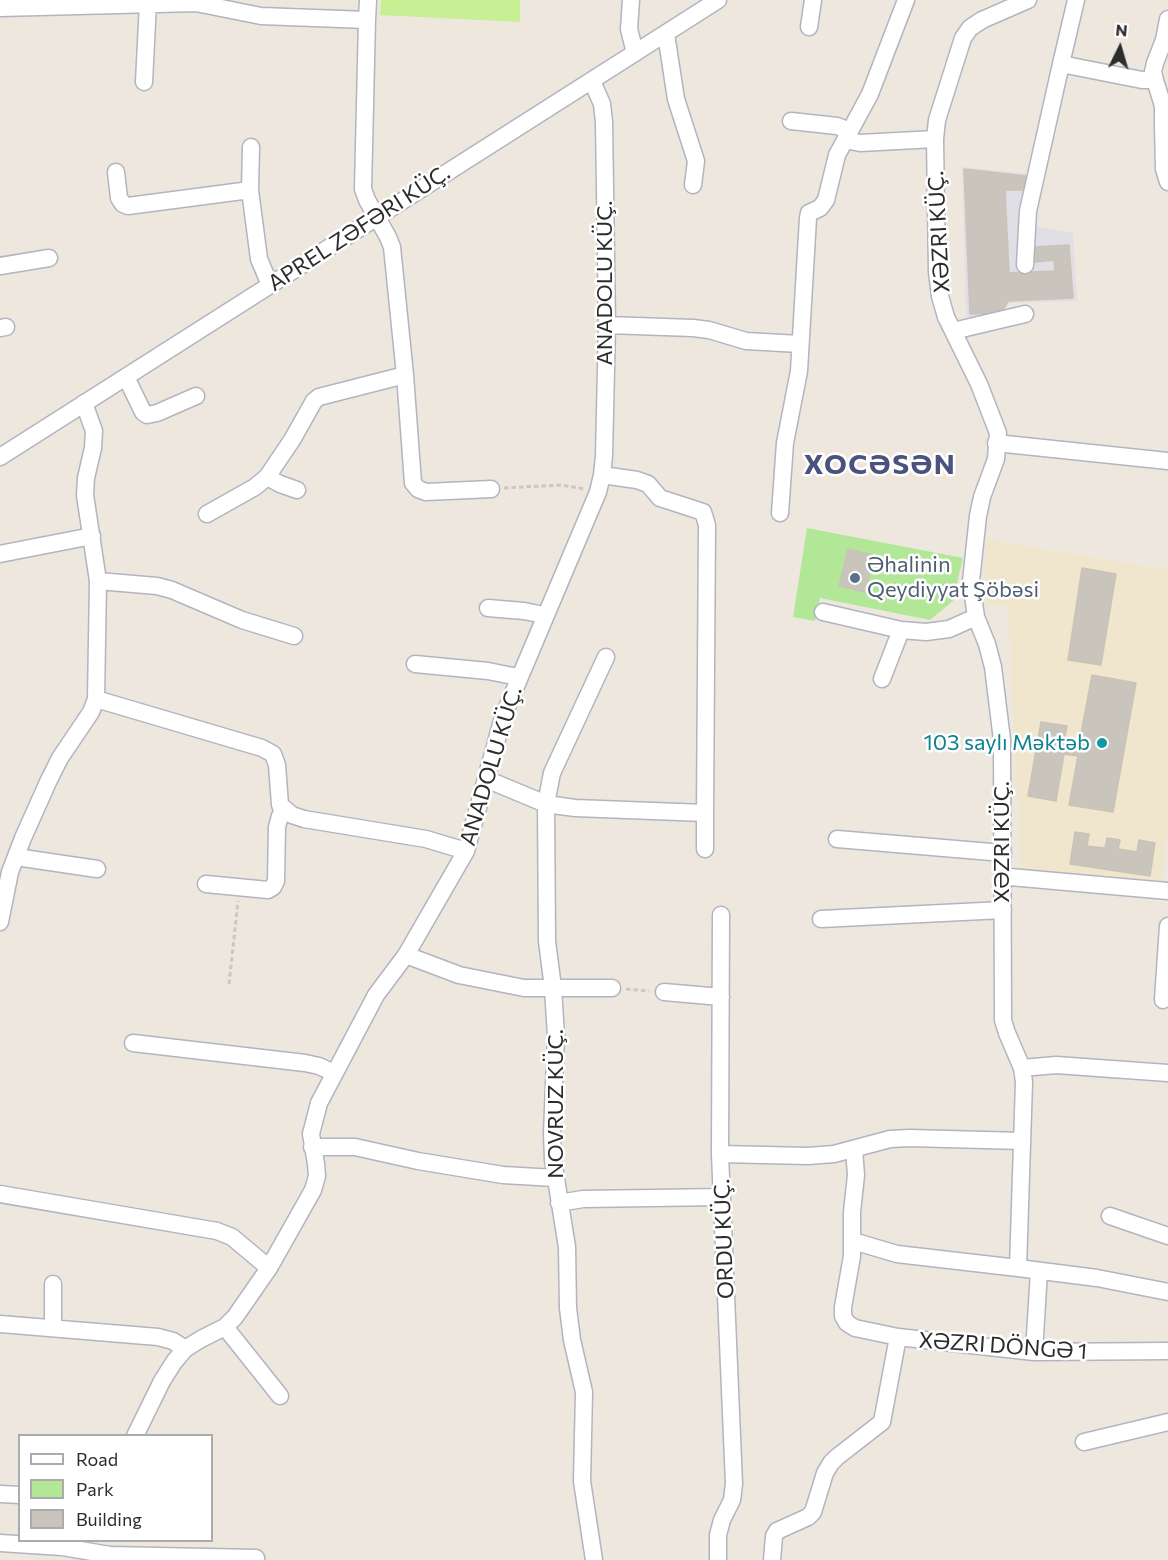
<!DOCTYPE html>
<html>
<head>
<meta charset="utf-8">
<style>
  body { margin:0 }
  #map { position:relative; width:1168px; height:1560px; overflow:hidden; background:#eee7de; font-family:Commissioner,sans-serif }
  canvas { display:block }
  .legend { position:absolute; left:18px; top:1434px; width:195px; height:108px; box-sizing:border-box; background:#fff; border:2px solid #ababab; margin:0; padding:8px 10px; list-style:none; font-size:18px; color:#2c2c2c }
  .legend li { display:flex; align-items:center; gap:12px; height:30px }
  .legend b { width:30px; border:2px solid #ababab }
  .north { position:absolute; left:1090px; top:18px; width:60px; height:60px; -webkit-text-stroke:4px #fff; paint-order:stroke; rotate:5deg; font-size:16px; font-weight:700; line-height:24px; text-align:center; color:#2c2c2c }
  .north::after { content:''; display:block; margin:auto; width:21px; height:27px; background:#2c2c2c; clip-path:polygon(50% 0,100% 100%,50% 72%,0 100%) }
</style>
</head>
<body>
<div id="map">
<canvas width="1168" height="1560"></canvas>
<ul class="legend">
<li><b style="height:8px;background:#fff"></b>Road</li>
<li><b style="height:16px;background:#b2e798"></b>Park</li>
<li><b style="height:16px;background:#c9c5bc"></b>Building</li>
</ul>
<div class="north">N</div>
</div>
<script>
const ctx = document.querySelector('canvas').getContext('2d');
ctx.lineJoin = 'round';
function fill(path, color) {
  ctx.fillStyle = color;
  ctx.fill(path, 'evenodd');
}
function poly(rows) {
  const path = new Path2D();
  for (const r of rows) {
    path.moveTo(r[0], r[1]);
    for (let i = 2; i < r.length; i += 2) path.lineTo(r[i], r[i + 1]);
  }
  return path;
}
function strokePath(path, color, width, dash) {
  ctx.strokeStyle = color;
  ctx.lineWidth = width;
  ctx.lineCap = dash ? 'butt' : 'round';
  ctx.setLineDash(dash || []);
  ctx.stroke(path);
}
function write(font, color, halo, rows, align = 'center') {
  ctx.font = font + ' Commissioner,sans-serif';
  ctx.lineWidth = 5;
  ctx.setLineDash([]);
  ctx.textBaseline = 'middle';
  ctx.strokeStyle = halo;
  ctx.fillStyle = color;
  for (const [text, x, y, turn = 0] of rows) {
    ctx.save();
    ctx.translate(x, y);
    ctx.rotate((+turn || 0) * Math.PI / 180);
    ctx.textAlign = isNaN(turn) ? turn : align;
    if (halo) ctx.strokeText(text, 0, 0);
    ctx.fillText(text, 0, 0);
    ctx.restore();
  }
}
fill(poly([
  [962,167,1029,174,1041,189,1034,226,1073,233,1077,301,1009,303,1002,315,966,317]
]), '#e1dee6');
fill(poly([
  [985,539,1168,570,1168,827,1161,886,1021,869,1008,606,985,605]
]), '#f0e5cd');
fill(poly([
  [807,528,963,558,953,601,930,620,820,598,815,621,793,617]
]), '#b2e798');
fill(poly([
  [381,0,520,0,520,22,380,15]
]), '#c7ef93');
const building = poly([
  [964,169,1026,176,1023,190,1005,190,1009,273,1055,271,1054,260,1035,262,1033,247,1069,245,1073,298,1008,301,1001,313,970,314,964,169],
  [848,549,874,555,865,592,839,586,848,549],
  [1082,568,1116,574,1101,665,1068,660,1082,568],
  [1092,675,1136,683,1113,812,1069,805,1078,756,1064,754,1056,801,1028,796,1041,722,1067,726,1064,741,1079,744,1092,675],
  [1075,832,1089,834,1087,846,1105,848,1107,838,1120,840,1118,849,1137,852,1139,840,1155,843,1150,876,1070,864,1075,832]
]);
fill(building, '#c9c5bc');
strokePath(building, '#cac3b7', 1.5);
const minor = poly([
  [631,0,629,29,635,53],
  [1028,0,982,20,970,28,963,38,937,120,935,139,937,272,940,296,946,317,979,384,998,433,996,459,982,497,978,516,971,581,976,617,987,644,993,667,1002,740,1003,1020,1007,1033,1022,1068,1024,1082,1018,1268,1097,1278,1168,1292],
  [1076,0,1061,64,1142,80,1155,80,1163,106,1163,127,1168,127],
  [0,8,196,3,261,16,367,20,363,189,367,200,388,237,392,247,405,375,413,483,418,489,426,492,491,489],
  [367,20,368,0],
  [809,27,813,0],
  [666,34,676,99,696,161,693,185],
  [1155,80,1153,72,1155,63,1164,40,1168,19],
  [144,82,148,3],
  [791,121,837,126,850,131],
  [1163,127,1164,169,1168,182],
  [845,140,860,143,935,139],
  [251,147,250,190,259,259,270,285],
  [116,172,119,198,123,204,128,206,250,190],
  [1025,265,1028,211,1061,64],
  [0,266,49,258],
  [607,325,693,328,709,330,746,341,800,344],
  [0,328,6,327],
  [953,331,1025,314],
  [126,377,143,412,147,415,157,413,196,396],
  [996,443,1168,461],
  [0,457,718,0],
  [267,477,280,484,297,490],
  [780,513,785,443,799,371,808,218,809,213,820,208,826,200,837,155,870,94,906,0],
  [207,514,255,487,267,477,292,440,314,401,319,397,405,375],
  [0,554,92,536],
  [98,581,157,586,172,590,242,620,294,636],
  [488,608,524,611,544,615],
  [823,612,901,630],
  [415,664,488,671,518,677],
  [882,679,901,630,926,632,949,629,976,617],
  [96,699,262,748,273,754,277,765,280,805,292,815,304,819,426,839,466,851],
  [486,779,546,804,575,808,705,813,707,525,703,512,660,498,648,484,637,480,602,475],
  [837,839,1003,853],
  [705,849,705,813],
  [16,857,97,869],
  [1010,877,1168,891],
  [206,884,268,890,273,887,276,881,277,827,280,816,284,810],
  [821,919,1003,910],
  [0,922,10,872,23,838,48,782,60,758,91,712,96,699,98,581,85,495,86,478,93,448,94,431,84,403],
  [406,955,459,975,524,988,612,988],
  [664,992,721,997],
  [1163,1000,1168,926],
  [133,1043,305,1063,319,1066,334,1073],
  [1022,1068,1056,1065,1168,1073],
  [312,1147,355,1147,418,1161,503,1175,555,1178],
  [854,1149,856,1175,852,1212,852,1256,843,1307,843,1316,847,1323,855,1328,898,1337],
  [720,1154,808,1156,834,1154,890,1139,909,1138,1022,1141],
  [0,1194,217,1231,232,1237,269,1268],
  [559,1203,583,1199,721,1197],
  [1110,1216,1168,1236],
  [853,1241,897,1254,1018,1268],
  [0,1324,158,1337,173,1341,185,1349],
  [225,1327,280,1396],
  [53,1328,53,1284],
  [1034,1352,1039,1271],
  [135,1436,162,1381,174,1362,185,1349,201,1339,225,1327,235,1317,269,1268,313,1190,317,1176,316,1164,311,1134,319,1103,376,995,406,955,466,851,503,717,598,492,602,475,604,456,607,325,604,122,602,104,592,81],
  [1084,1442,1168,1422],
  [0,1494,20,1495],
  [0,1543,62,1547,110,1555,256,1558],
  [594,1560,582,1481,584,1392,572,1340,568,1308,567,1247,553,1160,552,1133,556,1036,553,988,547,941,546,804,552,773,606,657],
  [718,1560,718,1535,722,1520,732,1500,734,1484,720,1154,721,915],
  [772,1560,774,1536,777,1531,808,1517,813,1512,825,1473,831,1463,837,1457,882,1422,898,1337,1034,1352,1168,1351]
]);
strokePath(minor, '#b2b4c0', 19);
strokePath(poly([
  [504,488,561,485,584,489],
  [229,984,238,901],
  [626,989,649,991]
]), '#c8c8c8', 3, [4.5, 3]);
strokePath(minor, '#fff', 16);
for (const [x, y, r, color] of [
  [855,578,6,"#5c6f8a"],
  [1102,743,6,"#0f9aa8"]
]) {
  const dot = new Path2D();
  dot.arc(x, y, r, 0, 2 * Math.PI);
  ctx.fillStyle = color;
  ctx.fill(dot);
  strokePath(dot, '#fff', 2);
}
write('22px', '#2c2c2c', '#fff', [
  ["APREL ZƏFƏRI KÜÇ.",359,228,-33],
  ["XƏZRI KÜÇ.",939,232,-93],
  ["ANADOLU KÜÇ.",605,283,-90],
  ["ANADOLU KÜÇ.",491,766,-73],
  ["XƏZRI KÜÇ.",1002,842,-90],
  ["NOVRUZ KÜÇ.",556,1104,-90],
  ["ORDU KÜÇ.",724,1239,-92],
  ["XƏZRI DÖNGƏ 1",1003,1346,4]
]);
write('22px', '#4e5e75', '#fff', [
  ["Əhalinin",867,565],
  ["Qeydiyyat Şöbəsi",867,590]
], 'left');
write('22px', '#0d838f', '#fff', [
  ["103 saylı Məktəb",1090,743]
], 'right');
ctx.letterSpacing = '1.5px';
write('bold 28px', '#4a537f', '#fff', [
  ["XOCƏSƏN",880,465]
]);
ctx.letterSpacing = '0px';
</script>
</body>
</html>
